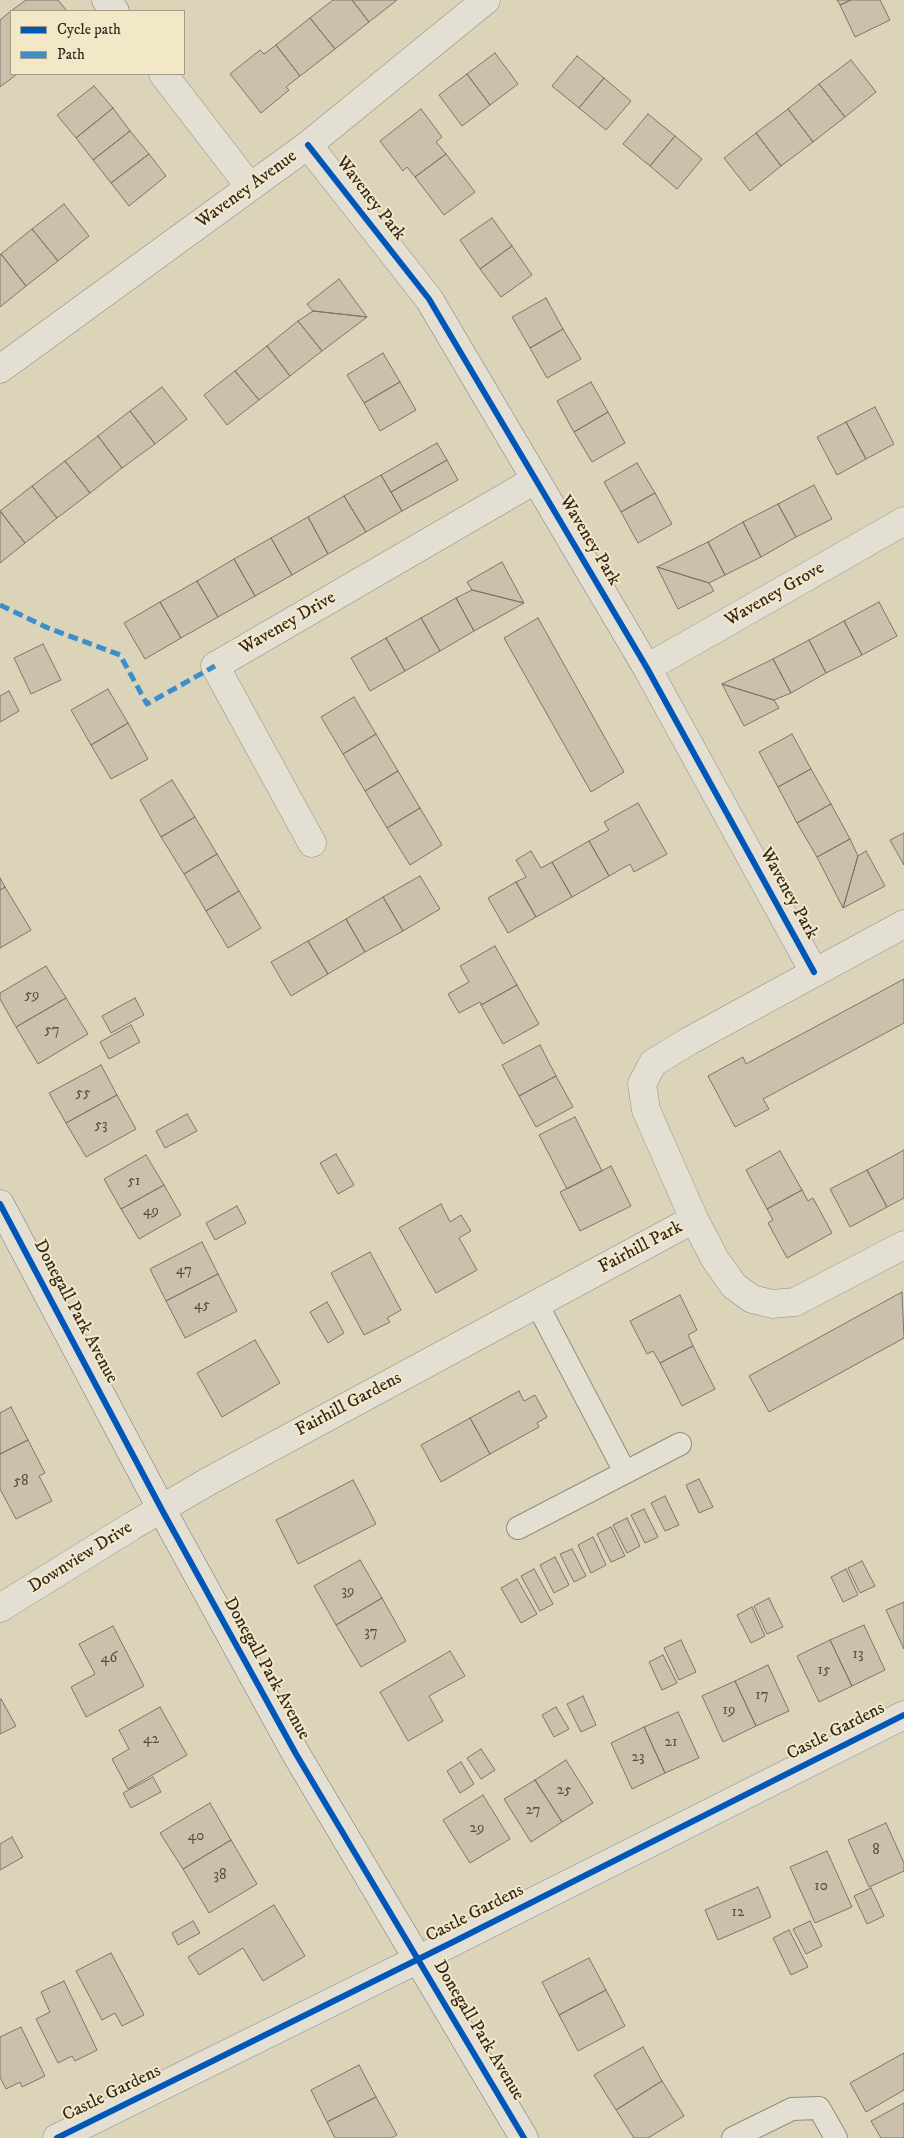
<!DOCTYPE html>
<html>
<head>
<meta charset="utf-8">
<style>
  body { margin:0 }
  #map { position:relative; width:904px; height:2138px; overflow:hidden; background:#dcd4b9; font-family:"IM FELL DW Pica",serif }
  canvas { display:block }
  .legend { position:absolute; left:10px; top:10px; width:175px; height:65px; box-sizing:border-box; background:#f2e8c8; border:1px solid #a69b84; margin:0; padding:6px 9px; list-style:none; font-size:15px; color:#35271e }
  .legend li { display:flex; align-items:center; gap:10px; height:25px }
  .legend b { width:25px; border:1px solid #a69b84 }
</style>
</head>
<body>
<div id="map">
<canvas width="904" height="2138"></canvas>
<ul class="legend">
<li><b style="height:6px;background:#0057b8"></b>Cycle path</li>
<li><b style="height:6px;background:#3d8fca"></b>Path</li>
</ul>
</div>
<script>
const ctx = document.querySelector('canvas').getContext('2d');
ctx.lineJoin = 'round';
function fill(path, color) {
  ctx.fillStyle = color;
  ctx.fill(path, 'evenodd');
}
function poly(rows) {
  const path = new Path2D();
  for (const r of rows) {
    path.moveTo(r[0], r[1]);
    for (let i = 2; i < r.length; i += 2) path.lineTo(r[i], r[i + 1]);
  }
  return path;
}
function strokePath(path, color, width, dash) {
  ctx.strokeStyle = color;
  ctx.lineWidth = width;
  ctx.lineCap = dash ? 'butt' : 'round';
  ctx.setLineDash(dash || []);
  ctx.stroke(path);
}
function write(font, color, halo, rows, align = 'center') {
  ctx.font = font + ' "IM FELL DW Pica",serif';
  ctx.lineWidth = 4;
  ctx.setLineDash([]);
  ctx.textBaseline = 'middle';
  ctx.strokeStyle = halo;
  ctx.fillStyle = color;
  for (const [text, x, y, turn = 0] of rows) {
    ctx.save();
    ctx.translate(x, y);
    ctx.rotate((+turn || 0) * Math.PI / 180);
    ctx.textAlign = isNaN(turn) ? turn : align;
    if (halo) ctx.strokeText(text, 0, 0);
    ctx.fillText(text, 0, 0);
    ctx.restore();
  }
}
const building = poly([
  [26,0,58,0,67,11,11,11,26,0],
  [333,0,352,0,369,22,335,49,310,18,333,0],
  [352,0,397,0,369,22,352,0],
  [837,0,851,0,840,5,837,0],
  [851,0,880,0,890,20,855,37,840,5,851,0],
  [11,11,11,74,17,74,0,87,0,20,11,11],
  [310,18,335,49,300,76,276,45,310,18],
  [276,45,300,76,286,87,289,90,261,113,230,74,260,50,264,54,276,45],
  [495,53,518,84,490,105,467,74,495,53],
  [577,56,604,78,579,108,552,86,577,56],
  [851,60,876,92,845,117,819,84,851,60],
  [467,74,490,105,462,126,439,95,467,74],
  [604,78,631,101,606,130,579,108,604,78],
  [819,84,845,117,813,142,788,109,819,84],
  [94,86,113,108,76,138,57,115,94,86],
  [113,108,130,131,93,160,76,138,113,108],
  [421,109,442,137,436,142,446,154,415,177,407,167,403,171,380,141,421,109],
  [788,109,813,142,781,166,756,133,788,109],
  [648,114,675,136,650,166,623,144,648,114],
  [130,131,149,154,111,183,93,160,130,131],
  [756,133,781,166,750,191,724,158,756,133],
  [675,136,702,159,677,189,650,166,675,136],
  [149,154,166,176,129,206,111,183,149,154],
  [446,154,475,192,444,215,415,177,446,154],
  [64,204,89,236,58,261,32,229,64,204],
  [492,218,512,246,480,269,460,240,492,218],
  [32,229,58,261,26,286,1,254,32,229],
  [512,246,532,275,501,297,480,269,512,246],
  [1,254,26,286,0,307,0,255,1,254],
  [339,279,367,317,313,311,307,304,339,279],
  [546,298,563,329,530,348,512,317,546,298],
  [313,311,367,317,322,351,298,321,313,311],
  [298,321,322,351,290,376,267,346,298,321],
  [563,329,581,359,547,378,530,348,563,329],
  [267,346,290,376,259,400,235,371,267,346],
  [383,353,400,382,364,403,347,375,383,353],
  [235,371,259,400,227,425,204,395,235,371],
  [400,382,416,410,380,431,364,403,400,382],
  [591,382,608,412,574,432,557,401,591,382],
  [162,387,187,419,155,444,130,411,162,387],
  [875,407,894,444,866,459,846,422,875,407],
  [130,411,155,444,122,468,98,436,130,411],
  [608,412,625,443,592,462,574,432,608,412],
  [846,422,866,459,837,475,817,437,846,422],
  [98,436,122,468,90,493,65,461,98,436],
  [437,443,447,460,391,492,381,475,437,443],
  [447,460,458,480,402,511,391,492,447,460],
  [65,461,90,493,57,518,32,486,65,461],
  [637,463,655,493,621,512,604,482,637,463],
  [381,475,402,511,366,532,344,496,381,475],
  [814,485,832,519,796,537,778,504,814,485],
  [32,486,57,518,25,543,0,511,32,486],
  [655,493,672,524,638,543,621,512,655,493],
  [344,496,366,532,328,554,308,517,344,496],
  [778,504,796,537,761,557,743,522,778,504],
  [0,511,25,543,0,563,0,511],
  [308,517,328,554,292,575,271,538,308,517],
  [743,522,761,557,725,575,708,542,743,522],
  [271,538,292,575,255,596,234,559,271,538],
  [708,542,725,575,709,583,657,567,708,542],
  [234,559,255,596,218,617,197,581,234,559],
  [502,562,524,603,472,590,467,582,502,562],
  [657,567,709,583,714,591,678,609,657,567],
  [197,581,218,617,181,638,160,602,197,581],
  [472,590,524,603,474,631,456,598,472,590],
  [456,598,474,631,440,651,421,618,456,598],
  [160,602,181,638,145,659,124,623,160,602],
  [879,602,897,636,862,655,844,621,879,602],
  [421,618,440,651,405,671,386,638,421,618],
  [538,618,624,772,591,792,504,638,538,618],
  [844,621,862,655,826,673,809,640,844,621],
  [386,638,405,671,370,691,351,658,386,638],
  [809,640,826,673,791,693,773,659,809,640],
  [43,644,61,680,31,694,14,658,43,644],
  [773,659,791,693,774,700,722,684,773,659],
  [722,684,774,700,779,708,744,726,722,684],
  [108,689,128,723,91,745,71,710,108,689],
  [9,691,19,711,0,722,0,696,9,691],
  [354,697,376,734,343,754,321,717,354,697],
  [128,723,148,759,111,779,91,745,128,723],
  [376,734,398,771,365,791,343,754,376,734],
  [792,734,811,769,778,787,759,752,792,734],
  [811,769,831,804,797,823,778,787,811,769],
  [398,771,420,808,387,828,365,791,398,771],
  [172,780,195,817,161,837,140,800,172,780],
  [638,803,667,854,634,872,630,864,609,876,589,841,609,830,604,822,638,803],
  [831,804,850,839,817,857,797,823,831,804],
  [420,808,442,845,410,865,387,828,420,808],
  [195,817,217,854,184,874,161,837,195,817],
  [904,833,904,865,890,840,904,833],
  [850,839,858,856,843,908,817,857,850,839],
  [589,841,609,876,572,897,552,862,589,841],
  [531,851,541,868,552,862,572,897,536,917,516,882,526,877,516,860,531,851],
  [866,851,885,886,843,908,858,856,866,851],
  [217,854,239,891,206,911,184,874,217,854],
  [420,876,440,909,403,931,383,897,420,876],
  [0,878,5,887,0,890,0,878],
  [516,882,536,917,508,933,488,898,516,882],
  [5,887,31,930,0,948,0,890,5,887],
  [239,891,261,928,228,948,206,911,239,891],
  [383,897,403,931,365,952,346,919,383,897],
  [346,919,365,952,328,974,308,941,346,919],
  [308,941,328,974,291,996,271,962,308,941],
  [495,946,517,985,481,1005,480,1002,459,1013,448,994,469,982,460,966,495,946],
  [46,966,66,998,16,1027,0,999,0,993,46,966],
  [904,979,904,1023,763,1099,769,1109,735,1127,708,1076,743,1057,746,1064,904,979],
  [517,985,539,1024,503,1044,481,1005,517,985],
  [66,998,88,1034,38,1064,16,1027,66,998],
  [135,998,144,1015,111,1033,102,1016,135,998],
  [131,1025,140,1042,109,1059,100,1042,131,1025],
  [540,1045,556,1076,519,1096,502,1065,540,1045],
  [101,1065,117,1095,66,1123,49,1093,101,1065],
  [556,1076,573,1107,536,1127,519,1096,556,1076],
  [117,1095,136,1129,86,1157,66,1123,117,1095],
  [187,1114,197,1131,165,1148,156,1131,187,1114],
  [575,1117,602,1171,567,1189,539,1135,575,1117],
  [904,1150,904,1198,887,1207,867,1170,904,1150],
  [780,1151,802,1190,767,1209,746,1170,780,1151],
  [336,1154,354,1185,338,1194,320,1163,336,1154],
  [146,1155,164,1185,121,1209,104,1179,146,1155],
  [611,1166,631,1206,580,1231,560,1192,611,1166],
  [867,1170,887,1207,850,1227,830,1189,867,1170],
  [164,1185,181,1215,139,1239,121,1209,164,1185],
  [802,1190,808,1201,813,1198,832,1233,787,1258,768,1223,773,1220,767,1209,802,1190],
  [441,1204,450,1222,461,1215,471,1231,459,1238,477,1270,436,1293,399,1228,441,1204],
  [237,1206,246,1223,215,1240,206,1223,237,1206],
  [202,1242,218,1274,166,1301,150,1269,202,1242],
  [370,1252,401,1310,387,1318,390,1322,364,1335,331,1273,370,1252],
  [218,1274,237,1311,185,1338,166,1301,218,1274],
  [902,1292,904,1338,769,1412,749,1376,902,1292],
  [680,1295,697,1330,688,1335,693,1346,660,1363,653,1351,647,1354,630,1321,680,1295],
  [327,1302,344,1333,328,1343,310,1312,327,1302],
  [255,1340,280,1383,222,1417,197,1373,255,1340],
  [693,1346,715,1389,682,1406,660,1363,693,1346],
  [519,1391,524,1401,535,1395,547,1417,537,1423,539,1427,490,1454,470,1418,519,1391],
  [11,1407,28,1440,0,1454,0,1413,11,1407],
  [470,1418,490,1454,441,1482,421,1445,470,1418],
  [28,1440,45,1473,39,1476,52,1501,16,1519,0,1489,0,1454,28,1440],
  [699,1479,713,1507,699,1513,686,1485,699,1479],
  [353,1480,376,1524,298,1564,276,1520,353,1480],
  [665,1496,679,1525,665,1531,651,1503,665,1496],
  [644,1509,658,1537,645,1543,631,1515,644,1509],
  [627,1518,640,1546,627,1553,613,1525,627,1518],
  [611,1527,625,1556,611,1562,597,1534,611,1527],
  [593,1537,606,1565,591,1573,578,1545,593,1537],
  [572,1549,586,1576,574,1582,560,1554,572,1549],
  [555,1557,569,1585,554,1593,540,1565,555,1557],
  [360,1560,382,1598,336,1625,314,1586,360,1560],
  [862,1561,875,1586,860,1593,848,1568,862,1561],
  [534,1569,553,1604,540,1611,521,1576,534,1569],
  [846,1569,858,1595,843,1602,831,1577,846,1569],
  [517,1579,537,1614,521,1623,501,1588,517,1579],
  [382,1598,406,1641,361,1667,336,1625,382,1598],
  [769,1598,783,1627,767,1634,754,1606,769,1598],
  [904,1602,904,1649,886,1610,904,1602],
  [752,1607,765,1636,751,1643,737,1615,752,1607],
  [864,1625,885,1670,852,1686,830,1640,864,1625],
  [113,1626,144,1686,86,1717,71,1687,95,1674,79,1644,113,1626],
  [681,1640,696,1672,679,1680,664,1648,681,1640],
  [830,1640,852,1686,819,1702,797,1656,830,1640],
  [450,1651,465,1676,429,1696,443,1721,408,1741,380,1692,450,1651],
  [663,1655,677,1683,662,1690,649,1662,663,1655],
  [768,1665,789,1711,756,1726,735,1681,768,1665],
  [735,1681,756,1726,723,1742,702,1696,735,1681],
  [583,1696,596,1725,581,1732,567,1704,583,1696],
  [1,1699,16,1726,0,1734,0,1700,1,1699],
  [160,1707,187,1755,128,1789,112,1759,129,1749,119,1730,160,1707],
  [556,1707,569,1729,554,1737,542,1715,556,1707],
  [678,1712,699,1758,665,1773,644,1727,678,1712],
  [644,1727,665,1773,632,1789,611,1743,644,1727],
  [481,1749,495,1770,481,1779,467,1758,481,1749],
  [566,1760,593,1803,562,1822,535,1780,566,1760],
  [461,1762,474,1784,460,1793,447,1771,461,1762],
  [153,1777,161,1792,131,1808,123,1793,153,1777],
  [535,1780,562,1822,531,1842,504,1799,535,1780],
  [483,1795,510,1839,470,1863,443,1820,483,1795],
  [210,1803,231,1840,183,1869,160,1833,210,1803],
  [886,1823,904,1863,904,1871,869,1887,848,1840,886,1823],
  [12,1837,23,1857,0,1870,0,1844,12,1837],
  [231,1840,257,1884,209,1913,183,1869,231,1840],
  [827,1851,852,1907,815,1923,790,1867,827,1851],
  [758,1887,771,1917,718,1940,705,1910,758,1887],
  [871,1888,884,1916,867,1924,854,1896,871,1888],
  [274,1905,305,1956,263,1981,243,1948,199,1975,188,1957,274,1905],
  [193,1921,200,1933,178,1945,172,1933,193,1921],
  [810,1921,822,1946,806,1954,793,1929,810,1921],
  [789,1930,808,1967,791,1975,773,1938,789,1930],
  [111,1953,144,2015,122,2026,115,2013,102,2020,76,1971,111,1953],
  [589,1958,606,1990,559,2015,542,1982,589,1958],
  [64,1981,97,2050,75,2061,72,2056,58,2063,36,2019,50,2012,41,1992,64,1981],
  [606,1990,625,2026,578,2051,559,2015,606,1990],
  [21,2027,45,2076,22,2087,20,2082,6,2089,0,2077,0,2037,21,2027],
  [643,2047,662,2081,616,2110,594,2075,643,2047],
  [904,2053,904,2090,866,2112,850,2083,904,2053],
  [359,2065,376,2097,327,2122,311,2090,359,2065],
  [662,2081,684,2116,648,2138,634,2138,616,2110,662,2081],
  [376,2097,397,2135,391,2138,335,2138,327,2122,376,2097],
  [904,2103,904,2138,881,2138,871,2121,904,2103]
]);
fill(building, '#ccbfac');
strokePath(building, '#7c7668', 1);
const lane = poly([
  [537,1304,625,1472],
  [518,1528,680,1444],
  [733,2138,792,2109,819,2108,836,2138]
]);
const street = poly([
  [106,0,115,11],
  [163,74,250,187],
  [308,145,429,299,647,668,814,972],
  [0,369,308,145,486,0],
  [647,668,904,521],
  [312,843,215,666,535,480],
  [904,924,689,1041,653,1063,642,1084,646,1110,694,1219,715,1259,734,1286,752,1299,772,1304,795,1302,904,1245],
  [0,1608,132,1526,209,1481,694,1219],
  [57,2138,453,1942,904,1715]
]);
const secondary = poly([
  [0,1204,162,1510,296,1754,524,2138]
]);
strokePath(lane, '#938c7d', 24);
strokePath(street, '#938c7d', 29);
strokePath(secondary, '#7c7668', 29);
strokePath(lane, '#e3dfd2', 22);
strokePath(street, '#e3dfd2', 28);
strokePath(secondary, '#e3dfd2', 28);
strokePath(poly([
  [0,605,48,628,120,655,147,704,215,666]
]), '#3d8fca', 5, [10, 5]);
strokePath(poly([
  [308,145,429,299,647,668,814,972],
  [0,1204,162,1510,296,1754,524,2138],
  [57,2138,453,1942,904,1715]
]), '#0057b8', 6);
write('15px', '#5c4e42', null, [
  ["59",32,996],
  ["57",52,1031],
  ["55",83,1094],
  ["53",101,1126],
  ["51",134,1182],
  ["49",151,1212],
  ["47",184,1271],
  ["45",202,1306],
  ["58",21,1482],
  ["39",348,1592],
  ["37",371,1633],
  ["13",858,1655],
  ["46",109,1659],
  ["15",824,1671],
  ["17",762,1696],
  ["19",729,1711],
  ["42",151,1740],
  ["21",671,1743],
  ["23",638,1758],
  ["25",564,1791],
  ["27",533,1811],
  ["29",477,1829],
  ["40",196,1837],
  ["8",876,1851],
  ["38",220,1876],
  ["10",821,1887],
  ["12",738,1913]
]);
write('18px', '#35271e', '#f2e8c8', [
  ["Waveney Avenue",247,190,-36],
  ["Waveney Park",370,199,52],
  ["Waveney Park",589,541,59],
  ["Waveney Grove",775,595,-30],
  ["Waveney Drive",288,624,-30],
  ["Waveney Park",788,894,61],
  ["Fairhill Park",641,1248,-28],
  ["Donegall Park Avenue",75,1312,62],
  ["Fairhill Gardens",349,1405,-28],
  ["Downview Drive",81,1558,-32],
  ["Donegall Park Avenue",266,1669,61],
  ["Castle Gardens",836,1732,-27],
  ["Castle Gardens",475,1914,-27],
  ["Donegall Park Avenue",478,2031,59],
  ["Castle Gardens",112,2094,-26]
]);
</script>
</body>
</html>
